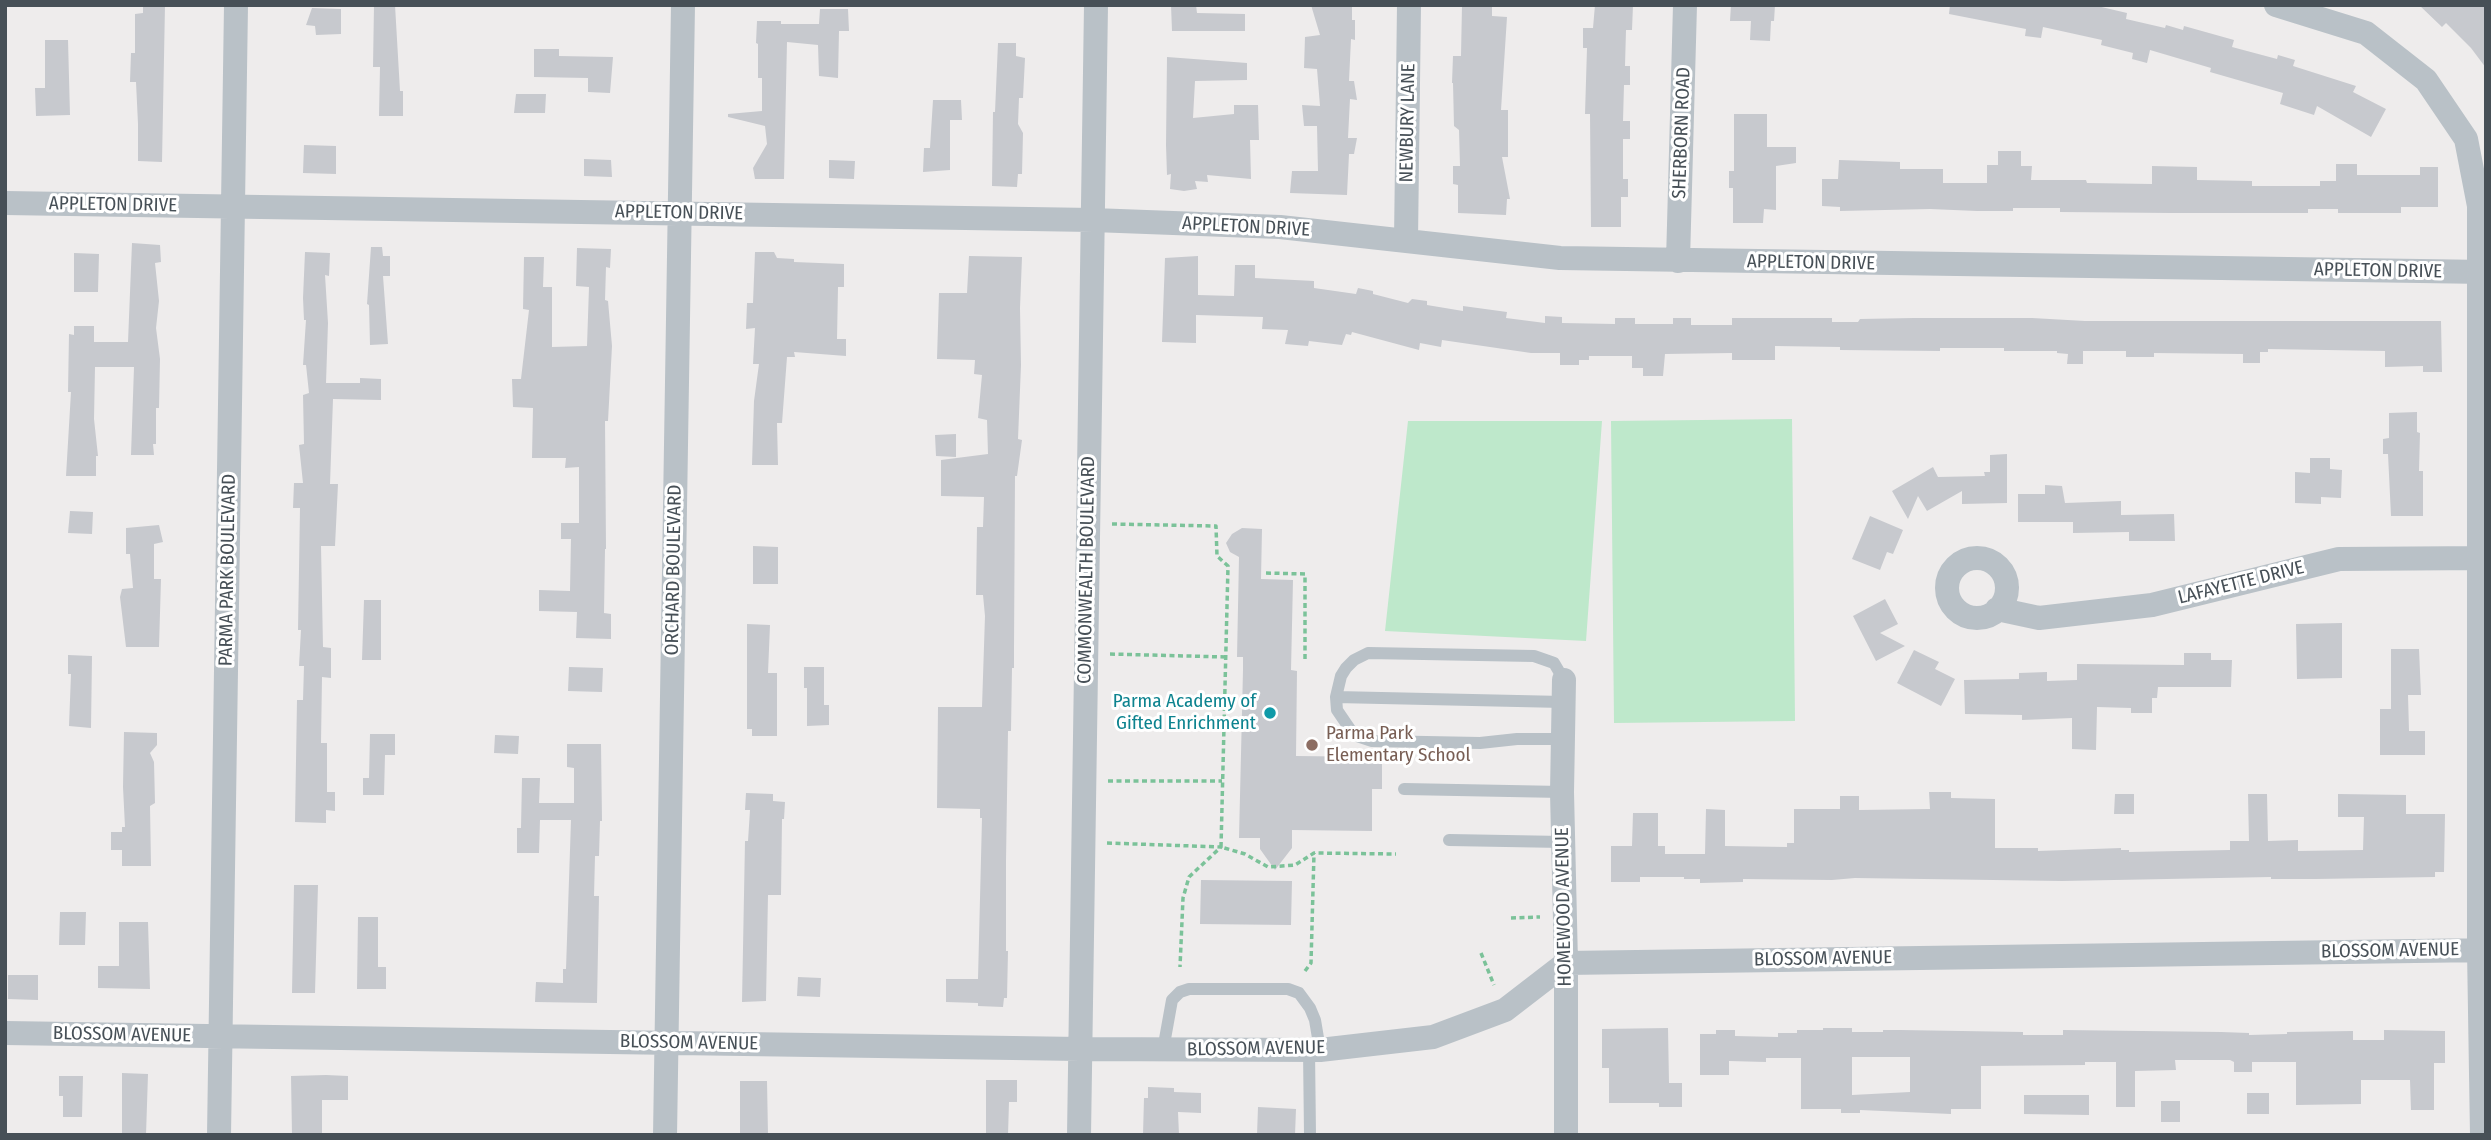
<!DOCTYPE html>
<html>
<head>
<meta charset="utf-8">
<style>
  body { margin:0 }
  #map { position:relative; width:2491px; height:1140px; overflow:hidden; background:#eeecec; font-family:"Fira Sans Condensed",sans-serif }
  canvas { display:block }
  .frame { position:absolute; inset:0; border:7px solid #475057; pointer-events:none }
</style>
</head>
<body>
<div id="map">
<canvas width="2491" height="1140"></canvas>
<div class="frame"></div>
</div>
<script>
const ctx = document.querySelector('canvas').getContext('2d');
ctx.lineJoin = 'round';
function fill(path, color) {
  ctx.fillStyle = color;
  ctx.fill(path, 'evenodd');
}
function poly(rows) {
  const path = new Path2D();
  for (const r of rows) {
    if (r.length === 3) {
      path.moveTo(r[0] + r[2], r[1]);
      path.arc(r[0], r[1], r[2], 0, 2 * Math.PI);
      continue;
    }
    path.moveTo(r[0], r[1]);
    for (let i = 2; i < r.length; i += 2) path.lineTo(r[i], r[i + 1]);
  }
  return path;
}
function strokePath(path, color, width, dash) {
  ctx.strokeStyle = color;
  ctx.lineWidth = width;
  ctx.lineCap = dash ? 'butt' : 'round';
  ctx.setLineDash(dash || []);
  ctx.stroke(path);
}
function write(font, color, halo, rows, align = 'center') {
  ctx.font = font + ' "Fira Sans Condensed",sans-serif';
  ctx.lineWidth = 6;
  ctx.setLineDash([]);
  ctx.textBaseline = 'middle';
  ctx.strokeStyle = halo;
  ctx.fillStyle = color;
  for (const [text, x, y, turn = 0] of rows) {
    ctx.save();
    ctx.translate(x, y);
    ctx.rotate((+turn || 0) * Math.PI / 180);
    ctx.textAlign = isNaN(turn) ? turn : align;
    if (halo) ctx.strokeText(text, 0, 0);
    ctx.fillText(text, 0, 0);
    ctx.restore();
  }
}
fill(poly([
  [1792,419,1795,721,1614,723,1611,421],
  [1408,421,1602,421,1586,641,1385,631]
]), '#bee8cb');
fill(poly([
  [143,5,165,5,162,162,138,161,138,124,136,82,130,82,131,53,135,53,135,14,143,13],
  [374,5,395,5,400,91,403,91,403,116,379,116,380,67,373,67],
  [1171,5,1196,5,1197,13,1245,14,1245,31,1172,31],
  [1311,5,1352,5,1352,20,1355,20,1355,40,1351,39,1349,81,1354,81,1357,100,1350,99,1348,138,1357,138,1354,154,1349,154,1347,195,1290,193,1292,171,1318,171,1317,126,1304,126,1302,105,1320,106,1317,69,1304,68,1305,37,1320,35],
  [1462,5,1492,5,1492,16,1507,17,1501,110,1508,110,1508,157,1502,157,1510,199,1507,199,1506,215,1458,213,1458,185,1453,184,1453,166,1460,166,1459,130,1454,126,1453,83,1452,83,1453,56,1461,56],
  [1595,5,1633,5,1632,30,1626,30,1625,66,1630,66,1630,85,1624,85,1623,121,1630,121,1630,139,1623,139,1623,179,1628,179,1628,197,1621,197,1621,227,1591,227,1590,114,1585,114,1587,48,1583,48,1583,28,1593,28],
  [1731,5,1775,5,1774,21,1771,21,1770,41,1750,40,1751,21,1730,21],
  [1950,5,2093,5,2127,13,2126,19,2165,28,2166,25,2183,30,2184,26,2234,40,2232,47,2277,59,2278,55,2295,60,2293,66,2356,86,2353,92,2386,109,2371,137,2317,106,2314,115,2280,104,2283,93,2210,72,2211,68,2150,50,2147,63,2132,59,2133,53,2101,45,2102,40,2043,27,2041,38,2025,36,2026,29,1949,14],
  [2419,5,2486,5,2486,68,2471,48,2446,23,2442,27],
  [312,8,341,9,341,34,316,35,315,26,306,25],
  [820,9,848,9,849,31,839,31,838,78,819,76,818,45,787,42,784,179,755,179,753,168,767,144,765,126,728,117,728,114,762,111,762,78,758,78,758,44,756,43,757,21,781,21,781,24,819,24],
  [45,40,68,40,70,115,36,116,35,88,45,88],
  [998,43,1016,43,1016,56,1025,58,1023,98,1019,98,1018,124,1023,133,1022,174,1018,174,1017,187,992,186,993,112,995,112],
  [534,49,559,49,559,56,613,57,610,93,588,92,588,78,534,77],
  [1167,57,1247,63,1247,80,1195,81,1193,118,1234,114,1234,105,1258,105,1259,140,1250,140,1251,179,1207,175,1208,182,1195,181,1197,189,1184,191,1170,189,1171,174,1167,175,1166,145],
  [516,94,546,94,545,113,514,113],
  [933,100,961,100,962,120,950,120,950,170,923,172,924,148,930,148],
  [1734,114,1767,114,1767,147,1796,147,1796,163,1776,166,1776,210,1764,209,1763,223,1733,223,1733,188,1729,188,1729,171,1734,171],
  [304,145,336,146,336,174,303,173],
  [1998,151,2021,151,2021,166,2032,166,2031,180,2086,180,2087,183,2152,184,2152,166,2197,167,2197,180,2252,181,2252,186,2320,186,2320,181,2336,181,2336,164,2357,164,2357,175,2420,175,2420,167,2438,167,2438,207,2401,207,2401,213,2338,213,2338,209,2308,209,2308,213,2170,213,2060,212,2060,208,2013,208,2013,211,1977,211,1930,209,1840,211,1840,207,1822,206,1822,179,1838,179,1839,160,1900,162,1900,169,1943,169,1943,183,1987,183,1987,165,1998,165],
  [584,159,611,160,612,177,584,176],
  [829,160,855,161,854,179,829,178],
  [132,243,160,245,161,262,155,263,159,301,156,328,160,359,159,408,156,408,156,444,153,444,154,455,131,455,134,367,95,367,94,419,98,456,96,456,96,476,66,476,71,392,68,392,69,334,74,335,74,326,94,326,94,342,128,342],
  [371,247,382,247,383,256,390,256,390,276,383,276,388,344,370,345,369,305,367,304],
  [577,248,611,249,610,268,606,267,605,300,608,301,612,346,608,421,605,421,606,549,605,549,604,613,611,614,611,639,576,638,577,612,539,611,539,590,570,591,571,539,561,539,561,523,579,523,579,467,565,468,566,458,532,458,533,408,513,407,512,379,521,379,529,310,523,309,524,257,544,257,543,287,552,287,552,347,587,346,589,287,576,286],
  [305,252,330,253,329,276,325,275,328,323,326,383,360,383,360,378,381,379,381,400,333,399,330,484,338,484,335,546,321,546,323,647,331,648,331,678,322,677,321,743,327,743,327,792,335,792,335,811,326,810,326,823,295,822,297,700,303,700,304,666,299,666,301,630,298,630,300,508,293,508,294,483,303,483,299,445,304,444,303,395,309,393,306,365,303,365,306,320,304,320,303,298],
  [755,252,774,252,777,258,794,259,794,262,844,264,844,287,838,287,837,339,846,339,846,356,794,352,795,357,787,357,782,423,777,423,778,465,752,465,754,401,759,364,753,364,755,328,746,329,747,303,753,303],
  [74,253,99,254,98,292,74,292],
  [969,256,1022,257,1020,308,1021,365,1018,439,1022,440,1017,476,1015,476,1014,648,1014,668,1012,668,1011,731,1008,731,1006,861,1006,951,1008,951,1007,998,1004,998,1003,1007,978,1006,978,1003,946,1002,946,979,978,979,982,818,980,818,980,809,937,808,938,707,982,707,985,616,983,595,976,595,977,527,983,527,984,497,941,496,941,460,988,454,987,420,978,418,982,375,974,374,975,360,937,359,939,293,967,293],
  [1198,256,1198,295,1234,296,1235,265,1255,265,1255,278,1314,281,1314,288,1356,294,1358,288,1373,291,1373,294,1408,303,1412,299,1427,301,1427,305,1463,311,1463,306,1507,312,1506,318,1545,323,1545,316,1562,317,1562,323,1615,324,1615,318,1635,318,1635,324,1673,324,1673,318,1691,318,1691,325,1732,325,1732,318,1832,318,1832,322,1858,322,1860,319,1914,318,2032,318,2085,321,2441,321,2442,372,2423,372,2423,366,2385,367,2385,351,2268,349,2268,352,2260,352,2260,363,2243,363,2243,354,2154,353,2154,357,2126,357,2126,351,2083,351,2083,364,2067,364,2068,354,2057,353,2057,351,2004,351,2004,348,1940,348,1940,351,1840,350,1840,347,1775,346,1775,360,1732,360,1732,353,1665,354,1663,376,1643,376,1643,368,1632,368,1632,356,1589,356,1589,360,1579,360,1579,365,1560,365,1560,353,1531,353,1442,340,1441,347,1420,343,1419,350,1352,332,1351,335,1346,334,1342,345,1309,341,1308,346,1285,344,1288,330,1262,329,1263,317,1196,315,1196,343,1162,342,1165,258],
  [2417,412,2417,432,2420,433,2419,471,2423,471,2423,516,2391,516,2388,454,2383,454,2383,439,2389,438,2389,413],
  [956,434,956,457,936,456,935,435],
  [2007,454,2007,503,1962,504,1962,491,1927,511,1918,496,1908,519,1892,491,1933,467,1938,477,1985,476,1984,472,1990,472,1990,455],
  [2310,458,2330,458,2330,469,2342,470,2341,498,2321,497,2321,504,2295,503,2295,472,2310,473],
  [2045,485,2062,486,2065,503,2121,501,2121,515,2174,514,2175,541,2129,541,2129,532,2073,533,2073,522,2018,522,2018,494,2045,494],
  [70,511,93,512,92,534,68,533],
  [1870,516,1903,530,1893,554,1887,552,1880,570,1852,559],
  [159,525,163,542,154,544,154,579,161,579,159,647,126,647,120,597,122,589,133,588,130,554,126,554,126,528],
  [1242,528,1262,529,1261,579,1293,580,1291,670,1297,671,1296,756,1382,757,1382,789,1372,789,1372,831,1292,830,1292,848,1275,870,1260,849,1260,838,1239,838,1243,670,1243,657,1237,657,1239,557,1230,552,1226,543,1232,534],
  [753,546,778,547,778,584,753,584],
  [1885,599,1898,624,1880,633,1905,646,1876,661,1853,616],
  [364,600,381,600,381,660,362,660],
  [2342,623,2342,678,2297,679,2296,624],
  [747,624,770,625,768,673,777,673,777,736,752,736,752,729,747,729],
  [2391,649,2419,649,2421,695,2408,695,2409,731,2425,731,2425,755,2380,755,2380,709,2391,709],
  [1914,650,1939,662,1935,669,1955,679,1941,706,1897,683],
  [2184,653,2211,653,2211,660,2232,660,2231,687,2158,687,2157,698,2152,698,2152,713,2131,713,2131,708,2097,707,2096,750,2072,749,2072,718,2022,720,2022,715,1965,714,1964,680,2019,679,2019,673,2047,672,2047,681,2077,680,2077,664,2184,665],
  [68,655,92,656,91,728,69,726,71,674,68,674],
  [569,667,603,668,602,692,568,691],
  [804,667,824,667,824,705,829,705,829,725,807,726,807,688,804,688],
  [124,732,157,733,157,745,150,753,154,762,155,803,150,806,151,866,122,866,122,850,111,850,111,832,122,832,122,827,125,827,123,787],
  [370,734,395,734,395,755,385,755,384,795,363,795,363,778,369,778],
  [495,735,519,736,518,754,494,753],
  [567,744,601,744,602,821,600,821,599,856,595,856,594,896,599,896,597,1003,535,1002,536,982,563,983,563,969,566,969,571,820,540,820,539,853,517,853,517,828,521,828,522,778,540,778,539,803,574,803,574,768,567,767],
  [1929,792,1951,792,1951,798,1995,799,1995,848,2038,848,2038,851,2121,848,2121,850,2129,850,2129,852,2230,850,2230,841,2249,841,2248,794,2267,794,2268,841,2298,840,2298,851,2363,850,2364,817,2338,817,2338,794,2406,795,2406,814,2445,814,2444,872,2435,872,2435,877,2316,879,2271,879,2271,877,2062,881,1855,878,1832,880,1743,879,1743,882,1700,883,1700,879,1684,879,1684,877,1640,877,1640,882,1611,882,1611,846,1632,846,1633,813,1658,813,1658,846,1665,846,1665,854,1705,854,1706,809,1725,810,1725,846,1787,847,1787,843,1794,843,1794,809,1840,809,1840,796,1859,796,1859,810,1930,809],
  [746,793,773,794,773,801,785,802,784,819,782,819,781,895,768,895,766,1001,742,1002,745,841,748,841,750,810,745,810],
  [2115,794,2134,794,2134,814,2114,814],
  [1201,880,1292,881,1291,925,1200,924],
  [294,885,318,885,315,993,292,993],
  [60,912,86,912,85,945,59,945],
  [358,917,378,917,378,967,386,967,386,989,357,989],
  [119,922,148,922,150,989,98,988,98,966,119,966],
  [8,975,38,975,38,1000,8,999],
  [798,977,821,978,820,997,797,996],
  [1668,1028,1669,1083,1682,1083,1682,1107,1659,1107,1659,1103,1609,1103,1609,1068,1602,1068,1602,1029],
  [1823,1028,1852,1028,1852,1032,1883,1032,1883,1030,1900,1030,2023,1032,2023,1035,2063,1035,2063,1030,2221,1032,2249,1033,2249,1035,2287,1034,2287,1032,2353,1031,2353,1040,2384,1040,2384,1030,2445,1031,2445,1063,2434,1063,2434,1110,2411,1110,2410,1080,2361,1080,2361,1104,2296,1105,2296,1062,2252,1062,2252,1072,2234,1072,2234,1062,2230,1060,2175,1060,2176,1070,2135,1071,2135,1107,2116,1107,2116,1062,2085,1062,2085,1065,1981,1066,1981,1109,1951,1109,1951,1114,1860,1110,1860,1113,1841,1113,1841,1109,1801,1109,1801,1058,1766,1058,1766,1062,1729,1061,1729,1075,1700,1075,1700,1034,1716,1034,1716,1030,1735,1030,1735,1036,1778,1037,1778,1033,1797,1033,1797,1030,1823,1030],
  [1852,1057,1910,1057,1910,1092,1852,1095],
  [122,1073,148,1074,146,1135,122,1135],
  [326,1075,348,1076,348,1100,322,1100,322,1135,292,1135,291,1076],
  [59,1076,83,1076,82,1117,63,1117,63,1096,59,1096],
  [986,1080,1017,1080,1017,1102,1009,1102,1008,1135,986,1135],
  [740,1081,767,1081,768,1135,740,1135],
  [1148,1087,1174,1088,1174,1092,1201,1093,1201,1113,1178,1112,1179,1135,1143,1135,1144,1098,1148,1098],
  [2247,1093,2269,1093,2269,1114,2247,1114],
  [2024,1095,2089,1095,2089,1115,2024,1114],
  [2161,1101,2180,1101,2180,1122,2161,1122],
  [1258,1107,1296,1109,1295,1135,1257,1135]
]), '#c7c9ce');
strokePath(poly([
  [1112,524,1216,526,1217,556,1228,566,1221,847,1245,854,1268,867,1295,865,1314,853,1396,854],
  [1266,573,1305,574,1305,659],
  [1110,654,1226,657],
  [1108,781,1222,781],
  [1107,843,1221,847,1189,877,1183,898,1180,967],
  [1511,918,1540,917],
  [1481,953,1494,985],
  [1305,971,1311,963,1314,853]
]), '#7bc299', 3.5, [5, 3.5]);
strokePath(poly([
  [1336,697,1563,702],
  [1563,739,1517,739,1480,743,1372,741,1354,735,1337,710,1336,697,1341,676,1346,668,1354,660,1368,653,1534,656,1554,663,1564,680],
  [1404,789,1562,792],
  [1449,840,1563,842],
  [1163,1050,1172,1000,1180,992,1189,989,1288,989,1299,993,1310,1008,1315,1020,1320,1050],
  [1309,1050,1310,1135]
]), '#b9c1c7', 12);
strokePath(poly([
  [2276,5,2366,33,2426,80,2466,139,2479,206,2479,950,2482,1135],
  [5,203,1093,220,1280,227,1560,258,2486,272],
  [1406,240,1409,5],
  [1678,261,1685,5],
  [1977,588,30],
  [1997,609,2039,618,2152,605,2339,559,2486,558],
  [1564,680,1562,792,1566,963,1566,1135],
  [5,1033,1080,1049,1320,1050,1433,1037,1505,1010,1566,963,2486,950],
  [219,1135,236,5],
  [665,1135,683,5],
  [1079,1135,1096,5]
]), '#b9c1c7', 24);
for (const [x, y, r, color] of [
  [1270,713,7,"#0f9aa8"],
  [1312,745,7,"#8d6e63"]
]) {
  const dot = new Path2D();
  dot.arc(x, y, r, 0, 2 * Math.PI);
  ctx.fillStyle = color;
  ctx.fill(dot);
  strokePath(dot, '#fff', 2.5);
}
write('19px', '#475057', '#fff', [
  ["NEWBURY LANE",1408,123,-89],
  ["SHERBORN ROAD",1682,133,-88],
  ["APPLETON DRIVE",113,205,1],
  ["APPLETON DRIVE",679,213,1],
  ["APPLETON DRIVE",1246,227,3],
  ["APPLETON DRIVE",1811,263,1],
  ["APPLETON DRIVE",2378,271,1],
  ["PARMA PARK BOULEVARD",228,570,-89],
  ["ORCHARD BOULEVARD",674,570,-89],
  ["COMMONWEALTH BOULEVARD",1087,570,-89],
  ["LAFAYETTE DRIVE",2241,583,-14],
  ["HOMEWOOD AVENUE",1564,907,-91],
  ["BLOSSOM AVENUE",2390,951,-1],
  ["BLOSSOM AVENUE",1823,959,-1],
  ["BLOSSOM AVENUE",122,1035,1],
  ["BLOSSOM AVENUE",689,1043,1],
  ["BLOSSOM AVENUE",1256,1049,-1]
]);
write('19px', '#0d838f', '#fff', [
  ["Parma Academy of",1256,702],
  ["Gifted Enrichment",1256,724]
], 'right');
write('19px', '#785e54', '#fff', [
  ["Parma Park",1326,734],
  ["Elementary School",1326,756]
], 'left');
</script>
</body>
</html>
